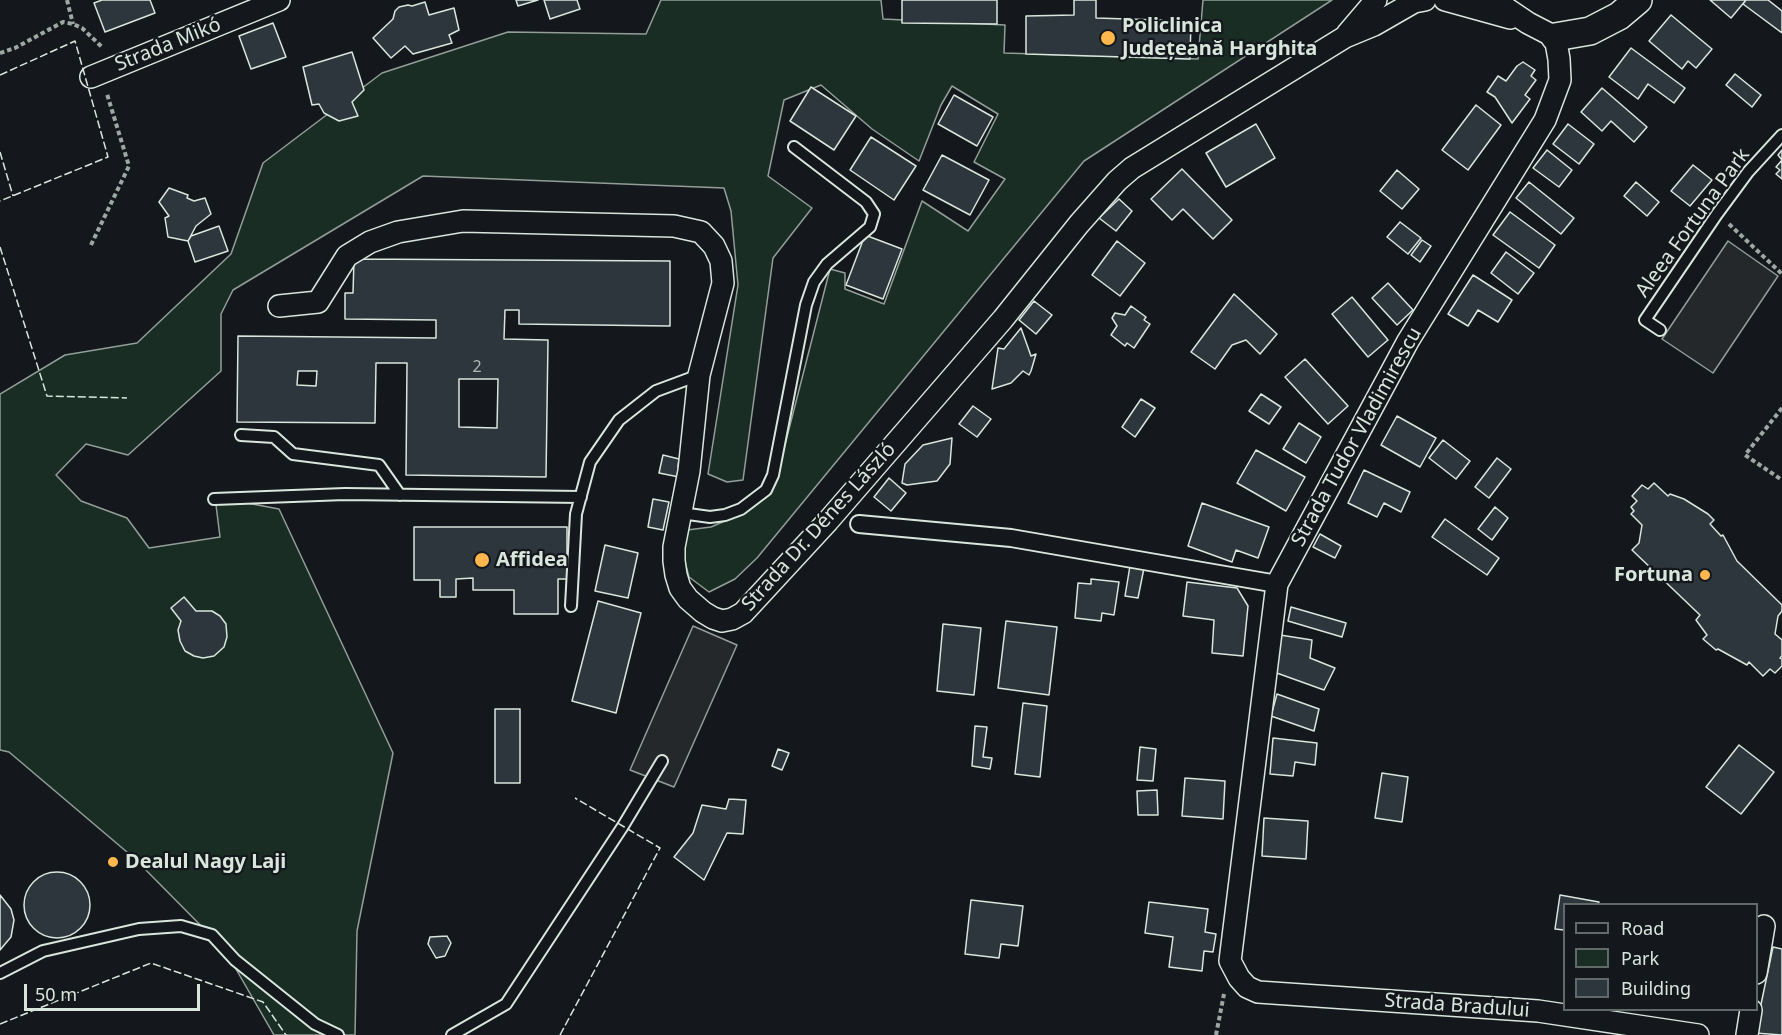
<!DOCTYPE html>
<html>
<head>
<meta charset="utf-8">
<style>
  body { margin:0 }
  #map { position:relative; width:1782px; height:1035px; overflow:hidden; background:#14181c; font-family:"Noto Sans",sans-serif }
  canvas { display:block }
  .legend { position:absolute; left:1563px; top:903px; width:195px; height:108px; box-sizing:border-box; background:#14181c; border:2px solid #626a69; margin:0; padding:8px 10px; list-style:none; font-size:18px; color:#d8e6dc }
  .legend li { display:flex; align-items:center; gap:12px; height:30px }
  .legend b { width:30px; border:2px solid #626a69 }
  .scale { position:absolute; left:24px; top:984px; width:176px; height:27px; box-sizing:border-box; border:3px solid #d8e6dc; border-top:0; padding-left:8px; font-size:18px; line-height:21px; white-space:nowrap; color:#d8e6dc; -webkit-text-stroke:4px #14181c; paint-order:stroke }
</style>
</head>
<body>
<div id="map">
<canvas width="1782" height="1035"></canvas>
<ul class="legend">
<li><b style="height:8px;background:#14181c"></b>Road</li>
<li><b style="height:16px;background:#1a2d24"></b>Park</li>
<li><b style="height:16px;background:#2c363c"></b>Building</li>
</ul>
<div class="scale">50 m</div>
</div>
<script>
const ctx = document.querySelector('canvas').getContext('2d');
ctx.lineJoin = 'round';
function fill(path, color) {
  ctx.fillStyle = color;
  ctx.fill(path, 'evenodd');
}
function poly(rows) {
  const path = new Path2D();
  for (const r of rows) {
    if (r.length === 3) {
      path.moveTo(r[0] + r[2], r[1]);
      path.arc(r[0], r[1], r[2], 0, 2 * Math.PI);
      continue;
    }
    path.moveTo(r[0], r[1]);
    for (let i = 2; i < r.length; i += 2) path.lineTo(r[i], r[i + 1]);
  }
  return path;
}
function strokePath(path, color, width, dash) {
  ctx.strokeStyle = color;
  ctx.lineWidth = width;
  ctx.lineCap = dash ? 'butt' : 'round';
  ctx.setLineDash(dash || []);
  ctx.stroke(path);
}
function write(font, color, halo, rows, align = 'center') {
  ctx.font = font + ' "Noto Sans",sans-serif';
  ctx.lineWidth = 4.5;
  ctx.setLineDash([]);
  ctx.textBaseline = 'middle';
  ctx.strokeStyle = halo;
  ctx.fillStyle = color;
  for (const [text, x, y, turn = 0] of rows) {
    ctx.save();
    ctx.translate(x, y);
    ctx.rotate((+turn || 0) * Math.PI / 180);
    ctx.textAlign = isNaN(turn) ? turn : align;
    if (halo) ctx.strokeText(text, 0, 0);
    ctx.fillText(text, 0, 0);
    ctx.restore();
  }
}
const green = poly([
  [661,0,881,0,883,19,1005,25,1004,53,1198,59,1203,0,1332,0,1084,161,757,558,735,579,709,592,689,577,683,554,687,530,711,527,734,517,778,472,830,269,845,273,845,289,884,304,922,201,968,231,1005,179,974,162,998,114,952,86,941,105,919,161,872,129,821,85,784,100,768,176,812,208,773,258,743,480,727,482,708,474,738,285,731,211,724,188,423,176,233,290,221,314,221,371,128,455,86,444,56,475,81,501,127,518,149,548,220,537,215,497,279,509,393,753,357,931,355,1035,274,1035,225,950,134,858,9,752,0,750,0,394,65,355,137,343,231,254,263,163,382,73,508,32,646,34,661,0]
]);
fill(green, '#1a2d24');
strokePath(green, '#939e99', 1.5);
const parking = poly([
  [1728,241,1778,276,1713,373,1662,339,1728,241],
  [693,626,737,645,674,787,630,770,693,626]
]);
fill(parking, '#24282b');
strokePath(parking, '#939e99', 1.5);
const building = poly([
  [102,0,150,0,155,13,105,32,94,3,102,0],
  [516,0,538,0,518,6,516,0],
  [544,0,577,0,580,9,550,19,544,0],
  [902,0,997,0,997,24,902,23,902,0],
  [1074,0,1096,0,1096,18,1191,21,1190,59,1026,54,1026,16,1074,15,1074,0],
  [1710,0,1746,0,1731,18,1710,0],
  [1746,0,1768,0,1782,11,1782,33,1743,4,1746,0],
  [425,2,429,15,454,8,459,30,449,35,452,43,413,54,405,46,391,58,373,38,393,19,395,11,399,7,408,5,412,6,425,2],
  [1671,15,1712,49,1696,68,1688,61,1682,69,1649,41,1671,15],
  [273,23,286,57,251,69,239,36,273,23],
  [1631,48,1685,88,1674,103,1648,84,1638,99,1609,77,1631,48],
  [352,52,364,90,352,102,358,116,339,121,324,113,319,104,312,105,303,67,352,52],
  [1523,62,1535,70,1531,76,1536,80,1525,95,1530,99,1512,123,1495,97,1487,92,1498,76,1506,81,1517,66,1523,62],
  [1735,74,1761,95,1752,107,1726,85,1735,74],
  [811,87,856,116,834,150,790,121,811,87],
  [1602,88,1647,127,1634,142,1611,121,1602,131,1581,112,1602,88],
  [954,95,993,117,977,146,938,124,954,95],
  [1476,105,1501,125,1468,170,1442,150,1476,105],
  [1256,124,1275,158,1226,187,1206,153,1256,124],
  [1568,124,1594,144,1579,164,1553,144,1568,124],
  [871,137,916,166,894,200,850,170,871,137],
  [1547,150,1572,170,1559,187,1533,168,1547,150],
  [1782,150,1782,179,1776,174,1780,170,1776,167,1782,160,1778,155,1782,150],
  [942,155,989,180,970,215,923,190,942,155],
  [1693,165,1712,180,1690,206,1671,191,1693,165],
  [1182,169,1232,220,1213,239,1183,209,1172,220,1151,199,1182,169],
  [1397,170,1419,189,1402,209,1380,191,1397,170],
  [1529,182,1574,218,1561,234,1516,198,1529,182],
  [1636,182,1659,202,1647,216,1624,196,1636,182],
  [169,188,188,195,187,198,194,201,205,198,211,214,196,226,188,241,168,237,165,218,169,216,159,202,169,188],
  [1119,199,1132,211,1116,231,1099,218,1119,199],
  [1510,212,1555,245,1539,268,1493,235,1510,212],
  [1400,222,1421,238,1408,254,1387,237,1400,222],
  [219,226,228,251,195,262,188,241,191,236,219,226],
  [865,235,902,249,883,299,846,285,865,235],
  [1422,240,1431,246,1420,262,1411,255,1422,240],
  [1117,241,1145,263,1120,296,1092,275,1117,241],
  [1506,252,1534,273,1518,294,1491,273,1506,252],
  [354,259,670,261,670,326,519,324,519,310,505,310,504,339,548,340,546,477,406,475,407,363,376,363,375,423,237,422,238,336,436,338,436,320,345,319,345,293,353,293,354,259],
  [298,371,317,371,316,386,297,385,298,371],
  [459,379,498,379,497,428,459,427,459,379],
  [1473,275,1512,300,1498,322,1478,310,1468,326,1448,314,1473,275],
  [1388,283,1413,310,1397,325,1372,298,1388,283],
  [1234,294,1277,334,1260,354,1246,340,1232,345,1215,369,1191,352,1234,294],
  [1352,297,1388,340,1368,357,1332,314,1352,297],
  [1034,301,1052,315,1036,334,1019,320,1034,301],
  [1131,306,1146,317,1144,320,1150,324,1134,348,1127,343,1125,346,1111,335,1117,326,1112,318,1115,313,1125,315,1131,306],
  [1021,328,1031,356,1036,354,1031,371,1029,375,1023,371,1011,383,992,389,998,348,1004,349,1021,328],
  [1305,359,1348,406,1328,424,1285,377,1305,359],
  [1261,394,1281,407,1269,424,1249,411,1261,394],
  [1141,399,1155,408,1135,437,1122,427,1141,399],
  [973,406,991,419,977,437,959,424,973,406],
  [1397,416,1436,438,1420,467,1381,445,1397,416],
  [1299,423,1321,437,1306,463,1283,449,1299,423],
  [952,438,950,464,937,481,907,485,902,483,905,464,923,445,952,438],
  [1443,440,1470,461,1456,479,1429,458,1443,440],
  [1256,450,1305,477,1286,511,1237,483,1256,450],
  [663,455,679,459,678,467,681,467,679,477,659,473,663,455],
  [1497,458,1511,469,1489,498,1475,487,1497,458],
  [1364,470,1410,492,1401,512,1384,503,1377,517,1348,503,1364,470],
  [889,478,906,493,891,511,874,497,889,478],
  [1654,483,1668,496,1670,494,1684,499,1708,514,1714,520,1710,524,1721,536,1723,535,1737,561,1782,605,1782,611,1778,616,1775,634,1782,640,1782,656,1780,658,1782,659,1782,666,1775,673,1770,669,1763,676,1749,662,1747,665,1718,649,1716,650,1703,639,1707,635,1696,620,1700,615,1632,550,1639,543,1642,525,1631,514,1634,511,1631,507,1637,501,1632,496,1642,485,1648,489,1654,483],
  [653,499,669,502,663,530,648,527,653,499],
  [1202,503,1269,527,1258,558,1236,550,1232,562,1188,546,1202,503],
  [1495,507,1508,518,1492,540,1478,529,1495,507],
  [1445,519,1499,558,1487,575,1432,537,1445,519],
  [414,527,567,527,567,579,558,579,558,614,514,614,514,590,473,590,473,578,456,579,456,597,440,597,440,580,414,580,414,527],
  [1320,534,1341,546,1335,558,1313,547,1320,534],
  [605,545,638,553,628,598,595,591,605,545],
  [1131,560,1145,563,1138,598,1125,596,1131,560],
  [1091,579,1119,582,1114,615,1102,613,1101,621,1075,618,1078,583,1091,584,1091,579],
  [1187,582,1237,588,1248,606,1243,656,1212,653,1214,620,1183,616,1187,582],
  [184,597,196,611,212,611,220,616,226,624,227,637,224,647,214,656,203,658,194,656,185,651,180,641,178,630,181,621,171,608,184,597],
  [598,601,641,613,616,713,572,701,598,601],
  [1291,607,1346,623,1342,637,1288,621,1291,607],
  [1006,621,1057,627,1049,695,998,688,1006,621],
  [943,624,981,628,974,695,937,691,943,624],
  [1280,635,1312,640,1310,658,1335,668,1324,690,1274,672,1280,635],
  [1277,694,1319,709,1314,731,1271,716,1277,694],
  [1023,703,1047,706,1040,777,1015,774,1023,703],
  [495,709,520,709,520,783,495,783,495,709],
  [975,726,987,727,983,757,992,758,990,769,972,766,975,726],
  [1273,738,1317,743,1315,765,1295,762,1293,776,1270,774,1273,738],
  [1739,745,1774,772,1741,814,1706,787,1739,745],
  [1140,747,1156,749,1153,781,1137,780,1140,747],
  [778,749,789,753,782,770,772,766,778,749],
  [1382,773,1408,777,1402,822,1375,818,1382,773],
  [1185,778,1225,781,1223,819,1182,816,1185,778],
  [1157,790,1158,815,1138,815,1137,791,1157,790],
  [729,799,746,800,743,834,727,833,704,880,674,857,693,833,702,805,726,809,729,799],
  [1264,818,1308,821,1306,859,1262,856,1264,818],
  [57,905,33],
  [0,895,11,909,14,920,11,937,0,950,0,895],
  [1560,895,1599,902,1598,904,1564,904,1564,930,1555,929,1560,895],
  [971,900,1023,906,1018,946,1001,944,999,958,965,954,971,900],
  [1149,902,1208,909,1205,932,1216,934,1213,952,1204,951,1202,971,1169,967,1173,937,1145,933,1149,902],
  [447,936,451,943,445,956,436,958,428,944,430,937,447,936],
  [1773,947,1782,949,1782,1035,1755,1033,1773,947]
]);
fill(building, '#2c363c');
strokePath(building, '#d8e6dc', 1.5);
const service = poly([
  [1660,330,1645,320,1717,214,1748,172,1782,135],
  [241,435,274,437,293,454,379,465,400,495],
  [214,499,345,494,581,497],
  [681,513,710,517,725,515,741,509,766,490,773,475,806,305,814,282,827,264,870,227,874,214,866,202,794,147],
  [571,606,576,514,590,462,619,420,656,391,699,375],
  [0,973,43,951,139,929,181,926,212,935,235,960,315,1024,338,1035],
  [452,1035,506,1004,623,826,662,761]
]);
const pedestrian = poly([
  [859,524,1011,538,1277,584]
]);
const minor = poly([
  [1445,0,1510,18],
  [1494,0,1528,23,1555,37,1559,59,1560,80,1545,120,1408,341,1277,584,1230,961,1239,978,1247,987,1258,992,1538,1011,1698,1035],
  [1347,34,1376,0],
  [91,77,279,0],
  [279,306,318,302,347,256,370,242,398,232,463,221,674,226,701,232,714,246,721,261,723,283,699,375,689,471,674,547,674,561,676,575,680,588,688,599,703,612,713,618,722,621,732,619,743,613,828,521,1003,319,1079,224,1117,181,1132,168,1345,37,1374,25,1414,2,1425,0],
  [1756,973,1764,926],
  [1747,1035,1751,1010]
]);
const tertiary = poly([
  [1555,37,1590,31,1619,16,1638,0]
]);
strokePath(service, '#d8e6dc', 14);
strokePath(pedestrian, '#d8e6dc', 20);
strokePath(minor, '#d8e6dc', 24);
strokePath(tertiary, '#d8e6dc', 30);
strokePath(poly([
  [67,0,73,24],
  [0,53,15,48,63,22,73,24,82,28,103,48],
  [1729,224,1782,274],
  [91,245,129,166,107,94],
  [1782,408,1745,455,1782,480],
  [1216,1035,1224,994]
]), '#9da8a2', 4, [4.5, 3]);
strokePath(service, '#14181c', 10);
strokePath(pedestrian, '#14181c', 16);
strokePath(minor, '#14181c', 21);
strokePath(tertiary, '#14181c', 27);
strokePath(poly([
  [0,75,75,41,108,157,0,201],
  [0,152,13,196],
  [0,247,47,396,127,398],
  [0,1024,151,963,263,1002,286,1035],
  [560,1035,660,848,575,798]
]), '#d8e6dc', 1.5, [8, 3]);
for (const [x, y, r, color] of [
  [1108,38,8,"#ffb74d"],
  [482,560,8,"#ffb74d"],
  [1705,575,6,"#ffb74d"],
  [113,862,6,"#ffb74d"]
]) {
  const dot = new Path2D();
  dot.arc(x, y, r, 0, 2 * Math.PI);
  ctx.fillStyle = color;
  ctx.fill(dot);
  strokePath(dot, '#14181c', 2);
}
write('16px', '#adbab4', null, [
  ["2",477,367]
]);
write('bold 20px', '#d8e6dc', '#14181c', [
  ["Policlinica",1122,26],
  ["Județeană Harghita",1122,49],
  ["Affidea",496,560],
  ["Fortuna",1693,575,"right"],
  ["Dealul Nagy Laji",125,862]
], 'left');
write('20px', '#d8e6dc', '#14181c', [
  ["Strada Mikó",168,45,-22],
  ["Aleea Fortuna Park",1693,223,-54],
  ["Strada Tudor Vladimirescu",1357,437,-61],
  ["Strada Dr. Dénes László",819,527,-48],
  ["Strada Bradului",1457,1006,4]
]);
</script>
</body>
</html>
